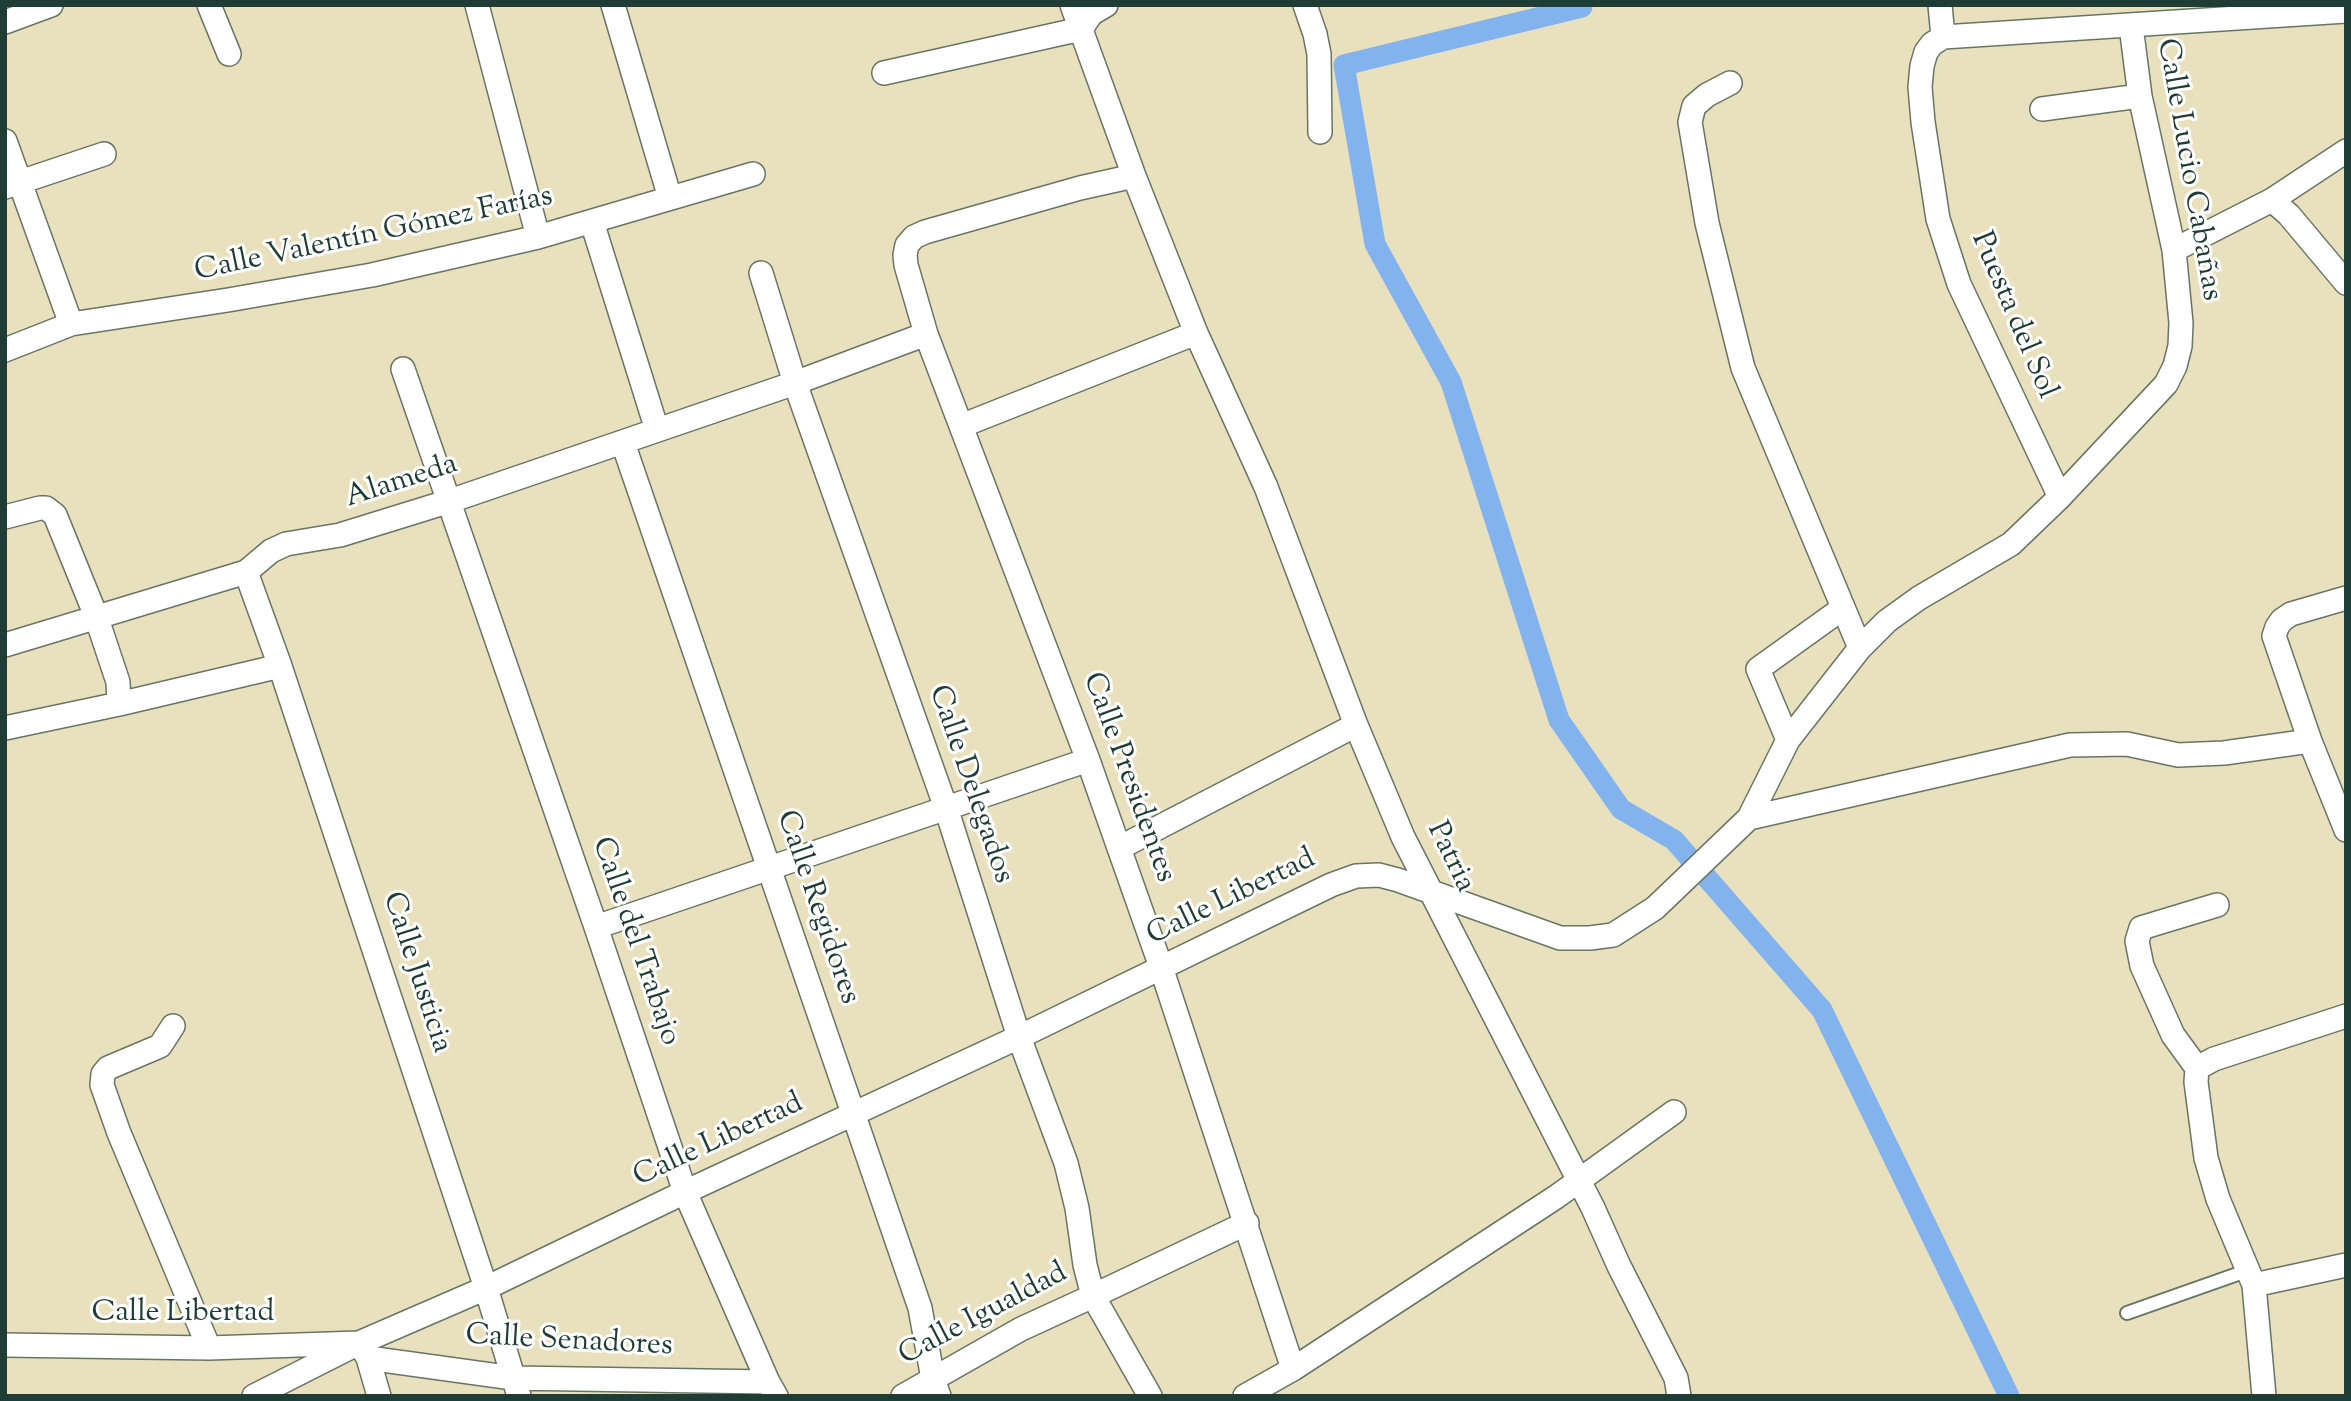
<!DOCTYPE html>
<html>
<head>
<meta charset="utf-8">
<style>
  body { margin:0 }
  #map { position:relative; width:2351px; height:1401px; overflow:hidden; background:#e9e1bd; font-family:"Sorts Mill Goudy",serif }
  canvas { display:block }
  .frame { position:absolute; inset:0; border:7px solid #1f3d34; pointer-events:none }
</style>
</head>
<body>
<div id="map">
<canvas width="2351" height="1401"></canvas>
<div class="frame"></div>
</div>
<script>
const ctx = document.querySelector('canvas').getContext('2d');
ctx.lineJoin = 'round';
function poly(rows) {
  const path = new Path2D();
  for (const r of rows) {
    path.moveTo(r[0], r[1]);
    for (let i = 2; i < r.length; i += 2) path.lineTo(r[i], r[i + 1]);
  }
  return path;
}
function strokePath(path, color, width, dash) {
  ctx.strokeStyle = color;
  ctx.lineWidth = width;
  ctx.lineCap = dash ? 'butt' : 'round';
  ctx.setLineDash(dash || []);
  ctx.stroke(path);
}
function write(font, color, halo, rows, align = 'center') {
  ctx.font = font + ' "Sorts Mill Goudy",serif';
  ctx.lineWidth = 6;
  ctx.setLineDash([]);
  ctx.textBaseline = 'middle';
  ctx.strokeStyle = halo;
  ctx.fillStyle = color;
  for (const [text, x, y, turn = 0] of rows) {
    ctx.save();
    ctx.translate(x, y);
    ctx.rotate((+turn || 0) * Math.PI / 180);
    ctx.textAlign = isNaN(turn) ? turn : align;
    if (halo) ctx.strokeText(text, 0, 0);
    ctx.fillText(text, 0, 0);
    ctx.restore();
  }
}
strokePath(poly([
  [1582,5,1582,7,1344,65,1375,244,1451,382,1559,720,1621,809,1674,840,1822,1010,2009,1396]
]), '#83b3ee', 21);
const lane = poly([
  [2127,1313,2249,1270]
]);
const street = poly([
  [209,5,229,54],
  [477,5,538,237],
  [613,5,670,198],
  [1072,5,1134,176,1080,188,925,232,914,237,907,245,905,255,906,265,926,334,1088,760,1161,967,1293,1369],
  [1305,5,1315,34,1319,54,1320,132],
  [1940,5,1943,37],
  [5,22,51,5],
  [884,73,1081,29,1091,14,1106,5],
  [1730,83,1707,95,1694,106,1690,122,1707,223,1743,368,1860,648],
  [2042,109,2140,96],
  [5,141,71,324],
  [1134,176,1196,333,1266,487,1356,725,1403,837,1593,1208,1619,1266,1676,1378,1679,1396],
  [5,187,104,154],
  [2272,200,2289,215,2346,283],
  [592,222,657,430],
  [2174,250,2272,200,2346,151],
  [761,273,795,383,946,808,1019,1037,1066,1163,1077,1208,1085,1265,1093,1296,1021,1329,903,1396],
  [5,350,71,324,228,300,372,275,538,237,753,174],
  [403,369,596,927,685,1192,768,1382,776,1396],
  [961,426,1196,333],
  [623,443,920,1308,933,1379,939,1396],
  [2060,497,1959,284,1938,219,1923,122,1920,87,1922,66,1926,52,1932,44,1943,37,2346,11],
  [5,517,40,508,46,508,55,515,96,616,118,682,119,704,5,728],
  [246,572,280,666,486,1288,519,1396],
  [2346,598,2291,614,2282,620,2277,627,2274,636,2310,741,2346,830],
  [5,645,246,572,271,551,286,544,340,535,450,501,795,383,926,334],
  [119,704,280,666],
  [1788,740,1758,669,1843,608],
  [1749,818,1788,740,1860,648,1887,621,1919,598,2011,544,2060,497,2166,384,2175,366,2180,346,2181,323,2174,250,2140,96,2131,26],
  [1119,848,1356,725],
  [2217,905,2141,928,2137,941,2142,966,2173,1035,2197,1068,2196,1082,2206,1158,2218,1199,2254,1285,2264,1396],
  [596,927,1088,760],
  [173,1026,160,1046,108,1068,103,1074,102,1085,119,1133,209,1348],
  [2197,1068,2214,1059,2346,1016],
  [2254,1285,2346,1265],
  [5,1345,209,1348,359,1343,486,1288,685,1192,1019,1037,1331,885,1356,876,1379,875,1398,880,1560,938,1590,938,1613,935,1655,908,1749,818,2070,745,2127,744,2178,755,2224,753,2310,741],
  [361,1346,368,1358,379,1396],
  [368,1358,513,1378,768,1382],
  [254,1396,353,1346],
  [1150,1396,1093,1296,1247,1223],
  [1245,1396,1293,1369,1556,1197,1674,1112]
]);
strokePath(lane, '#667664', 16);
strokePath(street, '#667664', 26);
strokePath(lane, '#fff', 12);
strokePath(street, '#fff', 23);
write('30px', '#1f3d34', '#fff', [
  ["Calle Lucio Cabañas",2187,170,80],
  ["Calle Valentín Gómez Farías",374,236,-12],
  ["Puesta del Sol",2012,316,67],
  ["Alameda",402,483,-18],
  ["Calle Presidentes",1127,778,70],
  ["Calle Delegados",969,785,71],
  ["Patria",1449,858,64],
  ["Calle Libertad",1232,899,-26],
  ["Calle Regidores",816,908,71],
  ["Calle del Trabajo",634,942,71],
  ["Calle Justicia",415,973,72],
  ["Calle Libertad",719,1142,-25],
  ["Calle Libertad",183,1315],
  ["Calle Igualdad",984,1316,-28],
  ["Calle Senadores",569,1343,3]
]);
</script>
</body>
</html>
